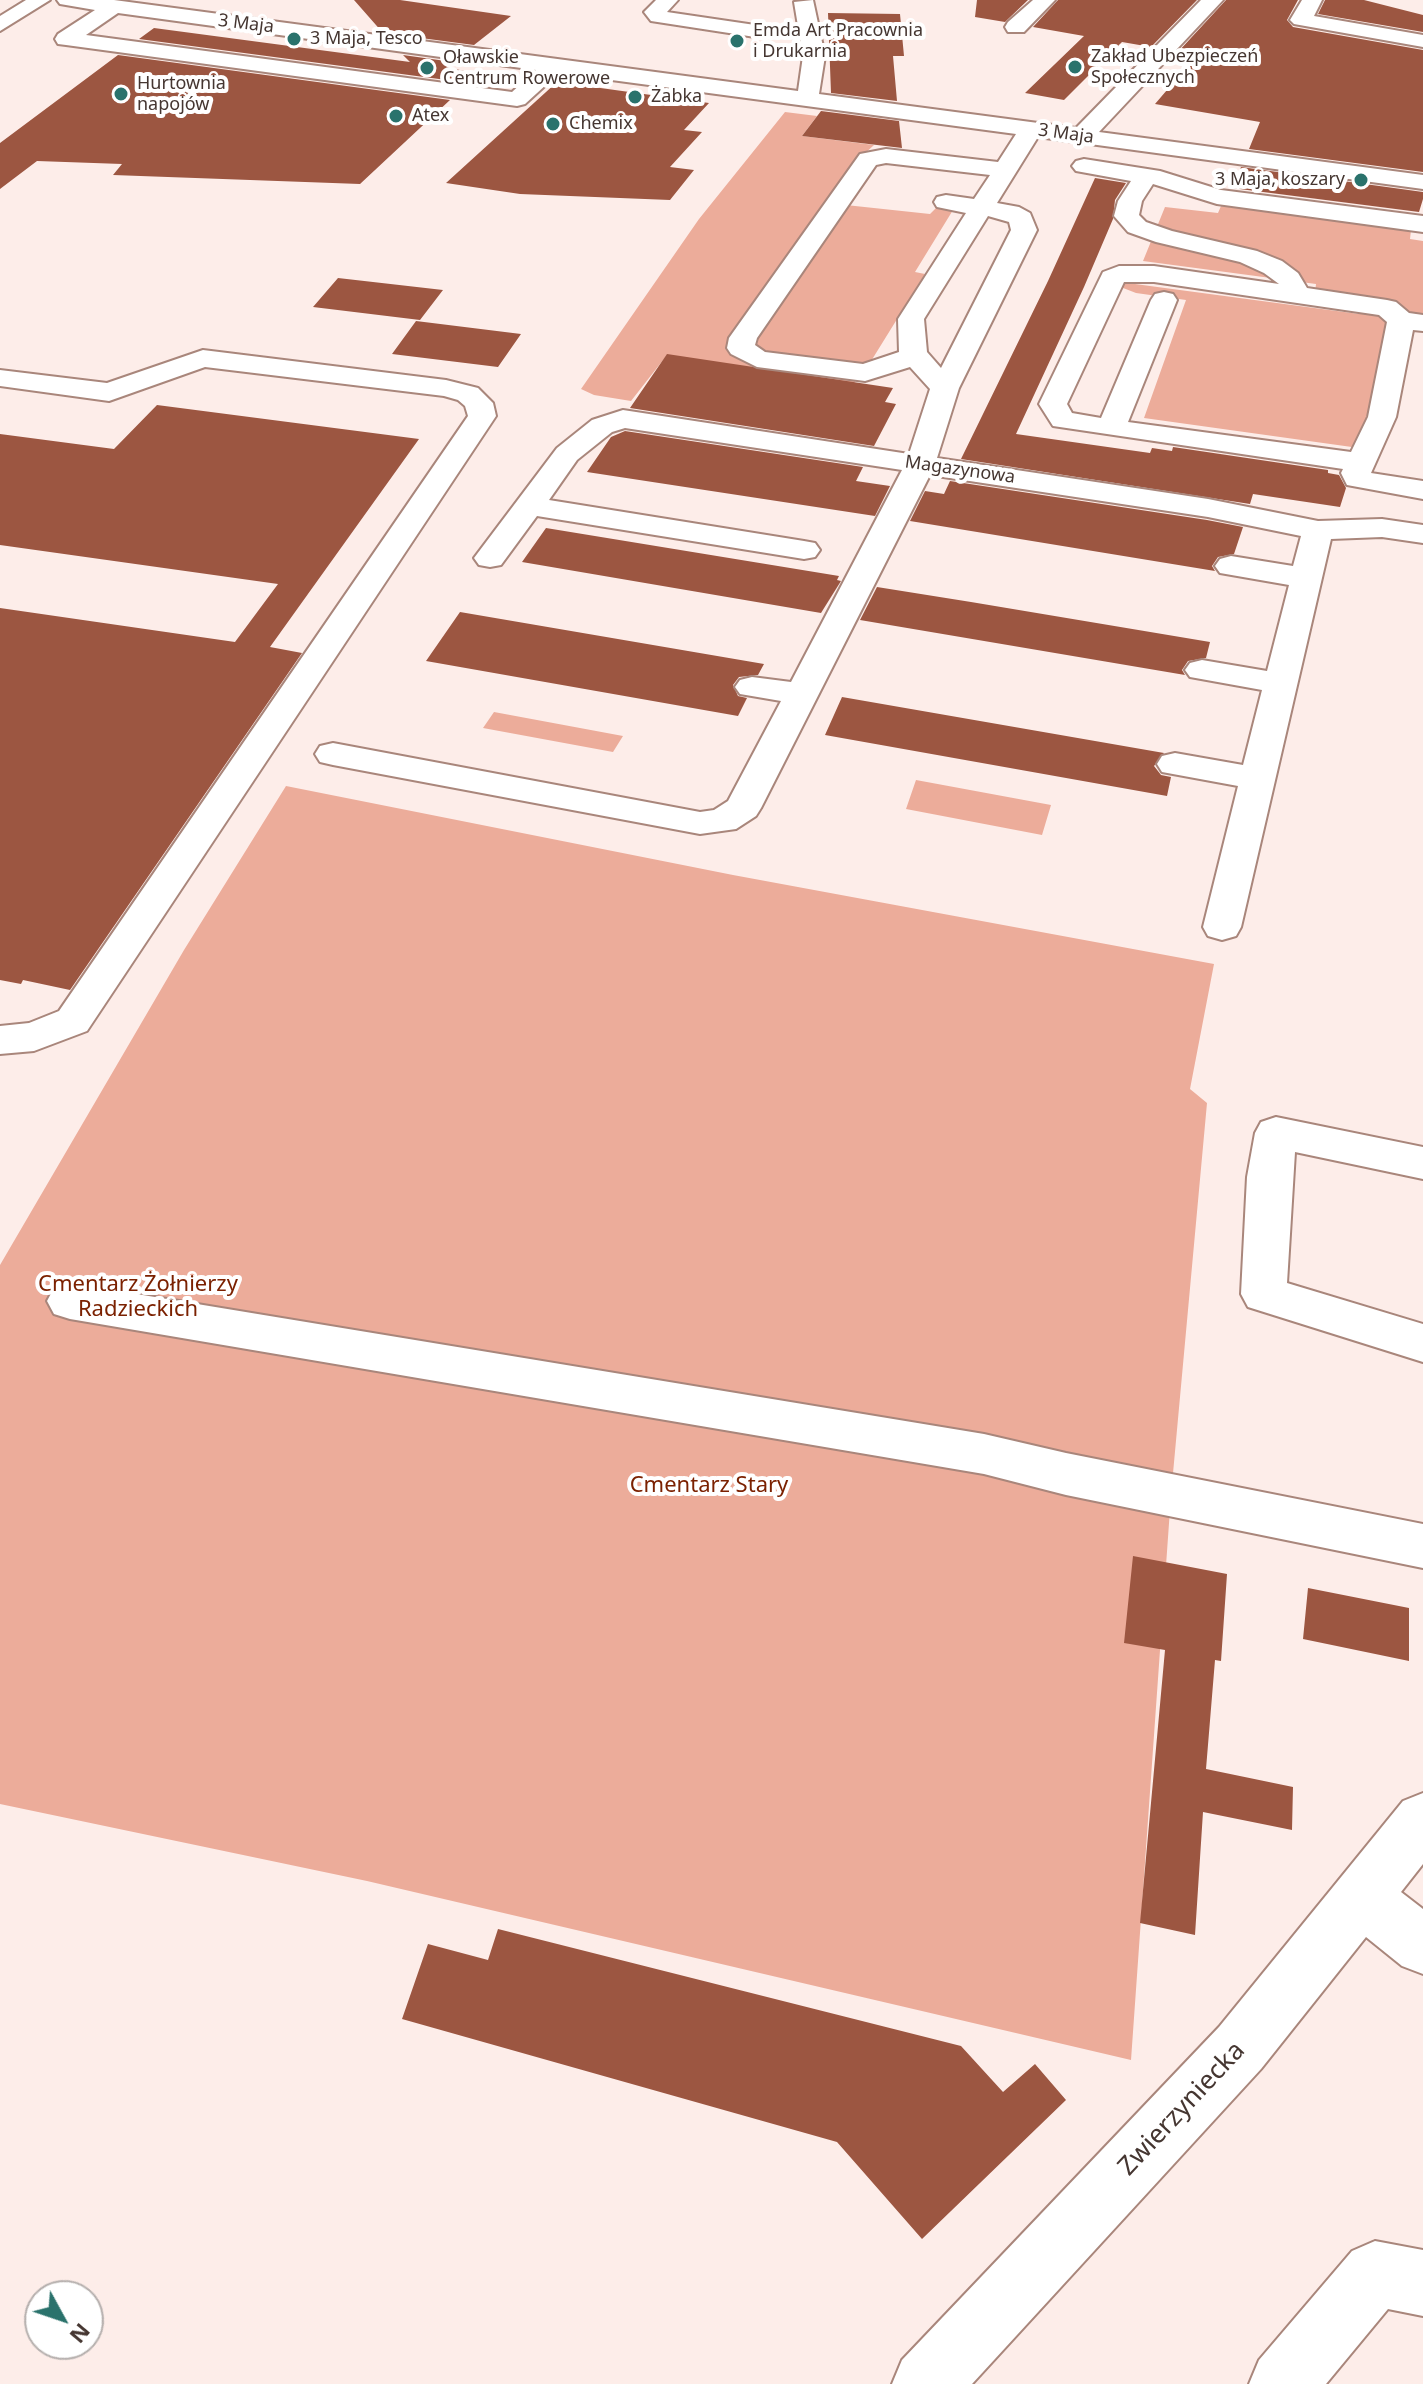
<!DOCTYPE html>
<html>
<head>
<meta charset="utf-8">
<style>
  body { margin:0 }
  #map { position:relative; width:1423px; height:2384px; overflow:hidden; background:#fdede9; font-family:"Noto Sans",sans-serif }
  canvas { display:block }
  .north { position:absolute; left:24px; top:2280px; width:80px; height:80px; box-sizing:border-box; background:#fff; border:2px solid #b5afad; border-radius:50%; rotate:130deg; font-size:22px; font-weight:700; line-height:32px; text-align:center; color:#453631 }
  .north::after { content:''; display:block; margin:auto; width:28px; height:36px; background:#2a726c; clip-path:polygon(50% 0,100% 100%,50% 72%,0 100%) }
</style>
</head>
<body>
<div id="map">
<canvas width="1423" height="2384"></canvas>
<div class="north">N</div>
</div>
<script>
const ctx = document.querySelector('canvas').getContext('2d');
ctx.lineJoin = 'round';
function fill(path, color) {
  ctx.fillStyle = color;
  ctx.fill(path, 'evenodd');
}
function poly(rows) {
  const path = new Path2D();
  for (const r of rows) {
    path.moveTo(r[0], r[1]);
    for (let i = 2; i < r.length; i += 2) path.lineTo(r[i], r[i + 1]);
  }
  return path;
}
function strokePath(path, color, width, dash) {
  ctx.strokeStyle = color;
  ctx.lineWidth = width;
  ctx.lineCap = dash ? 'butt' : 'round';
  ctx.setLineDash(dash || []);
  ctx.stroke(path);
}
function write(font, color, halo, rows, align = 'center') {
  ctx.font = font + ' "Noto Sans",sans-serif';
  ctx.lineWidth = 8;
  ctx.setLineDash([]);
  ctx.textBaseline = 'middle';
  ctx.strokeStyle = halo;
  ctx.fillStyle = color;
  for (const [text, x, y, turn = 0] of rows) {
    ctx.save();
    ctx.translate(x, y);
    ctx.rotate((+turn || 0) * Math.PI / 180);
    ctx.textAlign = isNaN(turn) ? turn : align;
    if (halo) ctx.strokeText(text, 0, 0);
    ctx.fillText(text, 0, 0);
    ctx.restore();
  }
}
fill(poly([
  [785,112,817,116,802,136,874,145,860,158,827,203,930,214,936,208,953,210,915,272,925,274,868,366,854,383,667,355,631,401,594,395,581,389,699,219],
  [1221,206,1411,230,1410,239,1423,241,1423,318,1315,293,1316,284,1143,261,1165,207,1218,213],
  [1137,277,1135,284,1359,314,1362,308,1378,312,1389,323,1359,448,1144,418,1186,300,1136,293,1118,286,1120,280],
  [494,712,623,736,613,752,483,728],
  [916,780,1051,805,1042,835,906,809],
  [286,786,733,875,1214,964,1190,1089,1207,1103,1171,1495,1131,2060,367,1881,0,1804,0,1265,184,950]
]), '#ecac9a');
fill(poly([
  [354,0,400,0,511,16,474,45,383,33],
  [977,0,1028,0,1005,22,975,17],
  [1058,0,1197,0,1151,47,1122,42,1064,100,1025,93,1084,36,1033,27],
  [1226,0,1298,0,1287,20,1293,27,1423,50,1423,172,1249,149,1260,122,1155,104,1197,55,1178,52],
  [1325,0,1364,0,1423,15,1423,32,1318,14],
  [828,13,900,14,904,56,893,56,897,101,831,93],
  [154,28,410,62,403,55,453,62,446,67,478,74,469,83,139,39],
  [118,55,450,100,360,184,113,175,122,164,37,161,0,189,0,143],
  [557,82,709,103,684,130,702,132,670,167,694,170,670,200,520,194,446,183],
  [821,111,899,121,902,148,802,136],
  [1241,167,1423,192,1423,199,1419,212,1232,188],
  [1095,178,1126,183,1115,200,1113,219,1084,287,1016,434,1150,453,1152,448,1172,451,1173,447,1328,470,1328,473,1339,475,1346,488,1340,507,1253,494,1250,504,961,459,1048,281],
  [338,278,443,290,420,320,313,307],
  [416,321,521,334,498,367,392,354],
  [667,354,893,388,885,402,896,404,874,446,630,408],
  [157,405,419,439,270,647,302,653,70,990,23,980,21,984,0,980,0,608,235,642,278,584,0,545,0,434,114,449],
  [625,431,863,467,856,481,890,486,875,516,587,472,611,437],
  [950,481,1207,520,1243,527,1234,554,1218,557,1212,566,1215,571,910,521,925,491,944,494],
  [546,528,839,576,837,580,841,581,821,613,522,562],
  [877,587,971,602,1210,642,1206,658,1188,661,1182,670,1185,675,860,620],
  [460,612,764,664,758,675,739,677,733,685,738,696,747,698,738,716,426,661],
  [842,697,1164,753,1154,766,1161,775,1171,777,1167,796,825,735],
  [1133,1556,1227,1574,1221,1661,1215,1660,1206,1769,1293,1787,1292,1830,1203,1812,1195,1935,1140,1923,1165,1650,1124,1643],
  [1308,1588,1409,1608,1409,1661,1303,1639],
  [498,1929,961,2046,1003,2092,1035,2064,1066,2100,922,2239,837,2142,402,2019,428,1944,488,1960]
]), '#9c5641');
const minor = poly([
  [26,0,50,0,0,31,0,16,26,0],
  [57,0,114,0,798,91,803,56,794,2,813,0,825,56,819,94,1076,128,1201,0,1223,0,1099,132,1423,175,1423,189,1038,137,997,203,1019,207,1030,213,1037,230,959,388,937,458,1208,499,1318,521,1382,519,1423,525,1423,543,1382,537,1331,539,1241,927,1236,936,1222,940,1208,936,1203,927,1238,786,1162,772,1157,764,1162,756,1175,753,1243,765,1262,690,1190,677,1185,670,1190,663,1202,660,1267,671,1289,585,1220,573,1215,566,1220,559,1231,556,1293,566,1301,536,1208,517,930,475,761,808,756,816,736,829,700,834,333,765,320,762,315,754,320,746,333,743,700,812,714,810,728,801,781,701,740,694,735,687,740,680,752,677,791,682,902,470,625,428,612,432,577,460,549,500,804,541,815,543,820,550,815,557,804,559,537,516,501,565,490,567,479,565,474,558,557,448,592,420,623,410,909,454,930,389,910,367,865,381,757,367,731,354,727,348,729,338,860,154,886,149,998,162,1016,134,559,73,525,104,517,106,66,45,58,44,55,39,58,34,95,10,60,4,57,0],
  [118,13,536,70,512,92,86,35,118,13],
  [886,163,990,175,974,199,946,195,937,197,934,202,937,207,966,213,898,319,899,352,863,364,765,352,755,345,757,338,876,165,886,163],
  [988,216,1009,222,1011,230,941,368,927,352,924,319,988,216],
  [656,0,678,0,667,12,755,25,766,31,755,37,651,21,644,12,656,0],
  [1033,0,1055,0,1024,32,1008,32,1005,27,1008,22,1033,0],
  [1302,0,1322,0,1314,16,1423,35,1423,47,1294,24,1290,20,1302,0],
  [1084,159,1160,171,1221,190,1423,216,1423,232,1217,204,1153,184,1142,201,1139,215,1146,222,1172,231,1257,251,1282,261,1298,273,1307,288,1387,300,1396,302,1409,313,1423,315,1423,331,1413,330,1396,417,1371,473,1423,481,1423,499,1347,485,1341,473,1343,469,1053,426,1039,404,1103,272,1119,266,1154,266,1279,284,1264,273,1240,262,1156,242,1128,232,1114,216,1118,201,1131,181,1076,171,1072,166,1076,161,1084,159],
  [1124,282,1154,282,1379,315,1387,322,1368,417,1351,452,1128,422,1177,300,1173,294,1164,292,1155,294,1151,300,1101,418,1072,413,1067,404,1124,282],
  [203,350,446,380,478,388,493,403,496,416,87,1031,34,1051,0,1054,0,1026,29,1023,59,1011,468,416,465,406,458,400,444,396,205,367,109,401,0,386,0,370,107,383,203,350],
  [1276,1117,1423,1147,1423,1179,1295,1152,1287,1283,1423,1324,1423,1362,1248,1307,1241,1294,1247,1177,1255,1133,1261,1122,1276,1117],
  [70,1283,984,1434,1066,1453,1423,1524,1423,1568,1066,1495,984,1474,70,1319,54,1314,47,1301,54,1288,70,1283],
  [1423,1793,1423,1864,1401,1892,1423,1909,1423,1974,1402,1966,1366,1937,1261,2069,972,2384,892,2384,902,2360,1219,2027,1403,1801,1423,1793],
  [1375,2241,1423,2250,1423,2316,1388,2309,1326,2384,1249,2384,1259,2360,1352,2251,1375,2241]
]);
strokePath(minor, '#a9867b', 4);
fill(minor, '#fff');
for (const [x, y, r, color] of [
  [294,39,8,"#2a726c"],
  [737,41,8,"#2a726c"],
  [1075,67,8,"#2a726c"],
  [427,68,8,"#2a726c"],
  [121,94,8,"#2a726c"],
  [635,97,8,"#2a726c"],
  [396,116,8,"#2a726c"],
  [553,124,8,"#2a726c"],
  [1361,180,8,"#2a726c"]
]) {
  const dot = new Path2D();
  dot.arc(x, y, r, 0, 2 * Math.PI);
  ctx.fillStyle = color;
  ctx.fill(dot);
  strokePath(dot, '#fff', 3);
}
write('18px', '#453631', '#fff', [
  ["3 Maja",246,24,7],
  ["3 Maja",1066,134,8],
  ["Magazynowa",960,470,8]
]);
write('18px', '#453631', '#fff', [
  ["Emda Art Pracownia",753,31],
  ["i Drukarnia",753,52],
  ["3 Maja, Tesco",310,39],
  ["Zakład Ubezpieczeń",1091,57],
  ["Społecznych",1091,78],
  ["Oławskie",443,58],
  ["Centrum Rowerowe",443,79],
  ["Hurtownia",137,84],
  ["napojów",137,105],
  ["Żabka",651,97],
  ["Atex",412,116],
  ["Chemix",569,124],
  ["3 Maja, koszary",1345,180,"right"]
], 'left');
write('22px', '#7b2101', '#fff', [
  ["Cmentarz Żołnierzy",138,1285],
  ["Radzieckich",138,1310],
  ["Cmentarz Stary",709,1486]
]);
write('26px', '#453631', '#fff', [
  ["Zwierzyniecka",1182,2109,-47]
]);
</script>
</body>
</html>
